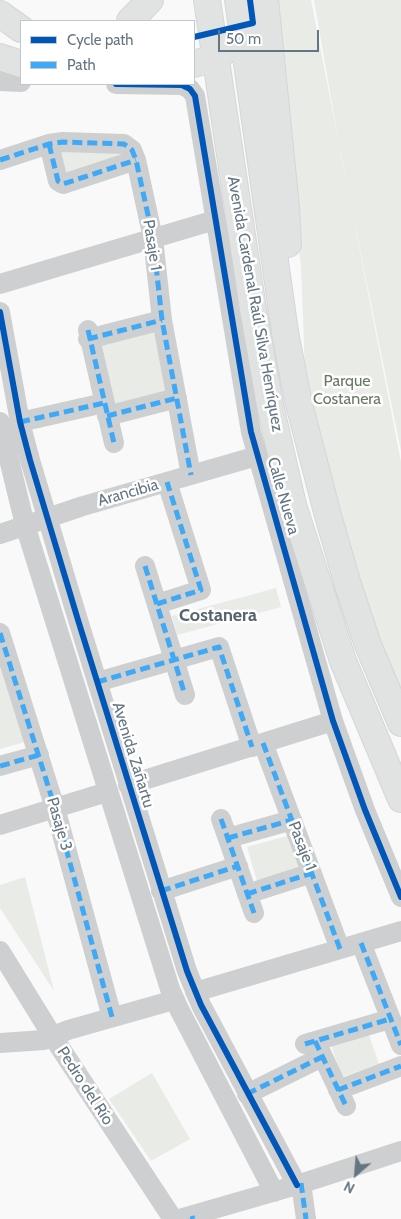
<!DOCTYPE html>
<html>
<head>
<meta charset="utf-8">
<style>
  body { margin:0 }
  #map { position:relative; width:401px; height:1219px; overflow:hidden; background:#f9f9f9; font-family:Cabin,sans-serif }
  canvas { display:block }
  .legend { position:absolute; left:20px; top:20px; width:175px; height:65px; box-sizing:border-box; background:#fff; border:1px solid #c1c8cd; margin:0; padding:6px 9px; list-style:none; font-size:15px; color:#657683 }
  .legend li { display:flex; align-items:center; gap:10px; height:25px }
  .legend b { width:25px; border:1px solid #c1c8cd }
  .north { position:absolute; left:331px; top:1149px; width:50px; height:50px; -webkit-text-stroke:4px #fff; paint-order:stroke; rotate:207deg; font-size:14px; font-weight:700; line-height:20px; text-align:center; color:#657683 }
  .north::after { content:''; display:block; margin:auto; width:18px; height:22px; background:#657683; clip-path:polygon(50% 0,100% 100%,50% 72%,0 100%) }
  .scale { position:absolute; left:218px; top:30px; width:101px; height:22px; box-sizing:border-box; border:2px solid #657683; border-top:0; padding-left:6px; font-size:15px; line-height:18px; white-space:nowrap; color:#657683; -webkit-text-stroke:4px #fff; paint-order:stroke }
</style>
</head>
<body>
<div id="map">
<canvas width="401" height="1219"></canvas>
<ul class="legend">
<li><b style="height:6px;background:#0057b8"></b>Cycle path</li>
<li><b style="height:6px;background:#3fa9f5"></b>Path</li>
</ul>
<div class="north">N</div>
<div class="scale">50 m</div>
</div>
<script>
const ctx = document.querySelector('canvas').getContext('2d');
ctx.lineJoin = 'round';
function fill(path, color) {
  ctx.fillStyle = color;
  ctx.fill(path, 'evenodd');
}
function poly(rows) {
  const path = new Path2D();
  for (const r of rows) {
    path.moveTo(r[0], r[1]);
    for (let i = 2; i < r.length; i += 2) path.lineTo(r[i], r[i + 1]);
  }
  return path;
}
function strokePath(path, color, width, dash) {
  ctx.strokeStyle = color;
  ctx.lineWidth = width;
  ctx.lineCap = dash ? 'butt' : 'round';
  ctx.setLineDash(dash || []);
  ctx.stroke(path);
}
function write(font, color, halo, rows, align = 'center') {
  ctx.font = font + ' Cabin,sans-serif';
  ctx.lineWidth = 5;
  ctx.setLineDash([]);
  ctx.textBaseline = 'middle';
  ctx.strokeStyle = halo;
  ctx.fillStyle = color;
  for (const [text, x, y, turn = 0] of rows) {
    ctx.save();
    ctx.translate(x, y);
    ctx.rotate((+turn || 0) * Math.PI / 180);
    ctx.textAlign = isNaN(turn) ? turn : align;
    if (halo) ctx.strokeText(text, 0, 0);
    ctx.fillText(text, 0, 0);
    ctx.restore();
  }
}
fill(poly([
  [273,0,311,0,401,462,401,696,373,629,332,492,305,373,301,267,286,137],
  [314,0,401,0,401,451,342,161],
  [49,144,132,150,63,184],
  [162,320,177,398,107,416,88,339],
  [276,588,281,607,177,635,172,616],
  [0,654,28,741,0,749],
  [290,835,301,872,258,885,247,847],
  [25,877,54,991,0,908,0,885],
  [368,1032,379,1064,342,1077,331,1045],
  [152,1073,190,1139,151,1161,109,1099]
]), '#e8ebe6');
const major = poly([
  [207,0,253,309,270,405,293,505,343,661,401,799],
  [238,0,285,332,298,400,327,512,348,585,368,645,401,723],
  [265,0,286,207,288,244],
  [0,14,21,29],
  [130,21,150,0],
  [0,57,21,64],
  [194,64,216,57,230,47]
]);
strokePath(major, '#d5d6d7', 28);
strokePath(poly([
  [0,81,21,82],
  [116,84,182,85,190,89,195,96,251,432,333,721,365,810,401,897],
  [49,144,58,181,63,184,136,160],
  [0,160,49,144,63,142,124,144,132,150,136,160,153,238,162,320,191,475],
  [0,284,215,220],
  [0,312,20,422,30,460,78,620,187,971,201,1005,297,1185],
  [88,330,114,443],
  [88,339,162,320],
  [107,416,177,398],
  [0,422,25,525,170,989,179,1009,274,1192],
  [20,422,104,403],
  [0,534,83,506,257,456],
  [145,566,185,695],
  [157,604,201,590,167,482],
  [0,633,55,808,112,1017],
  [97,682,219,647,252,747],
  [263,743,340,949],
  [0,766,39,755],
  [128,785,333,721],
  [221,819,254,913],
  [0,825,107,792],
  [228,838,292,820],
  [161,891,238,866],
  [247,894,312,873],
  [361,943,401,1045],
  [0,951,53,1037,173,1219],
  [195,992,401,931],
  [0,1043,44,1040,68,1030,174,1000],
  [305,1044,390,1019],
  [317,1044,346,1106],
  [338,1090,401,1066],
  [247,1094,322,1057],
  [301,1183,306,1219],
  [179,1219,297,1185,401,1151]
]), '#cecfd0', 20);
strokePath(major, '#e1e2e2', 26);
strokePath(poly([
  [49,144,58,181,63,184,136,160],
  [0,160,49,144,63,142,124,144,132,150,136,160,153,238,162,320,191,475],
  [88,330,114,443],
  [88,339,162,320],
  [107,416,177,398],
  [20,422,104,403],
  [145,566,185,695],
  [157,604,201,590,167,482],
  [0,633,55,808,112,1017],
  [97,682,219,647,252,747],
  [263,743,340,949],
  [0,766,39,755],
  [221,819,254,913],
  [228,838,292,820],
  [161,891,238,866],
  [247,894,312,873],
  [361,943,401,1045],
  [315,1041,346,1106],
  [305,1044,390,1019],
  [338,1090,401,1066],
  [247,1094,322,1057],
  [301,1183,306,1219],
  [192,1216,193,1219]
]), '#3fa9f5', 5, [10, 5]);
strokePath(poly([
  [194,37,253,23,250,0],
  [116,84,182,85,190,89,195,96,251,432,333,721,365,810,401,897],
  [0,312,20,422,30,460,78,620,187,971,201,1005,297,1185]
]), '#0057b8', 6);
write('16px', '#657683', '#fff', [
  ["Pasaje 1",152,245,81],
  ["Avenida Cardenal Raúl Silva Henríquez",255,304,80],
  ["Arancibia",128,493,-16],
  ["Calle Nueva",283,496,74],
  ["Avenida Zañartu",133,755,73],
  ["Pasaje 3",59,824,74],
  ["Pasaje 1",302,846,69],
  ["Pedro del Río",85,1086,57]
]);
write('16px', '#687a64', '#fff', [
  ["Parque",347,381],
  ["Costanera",347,399]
]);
write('bold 18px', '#57646e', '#fff', [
  ["Costanera",218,616]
]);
</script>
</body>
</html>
